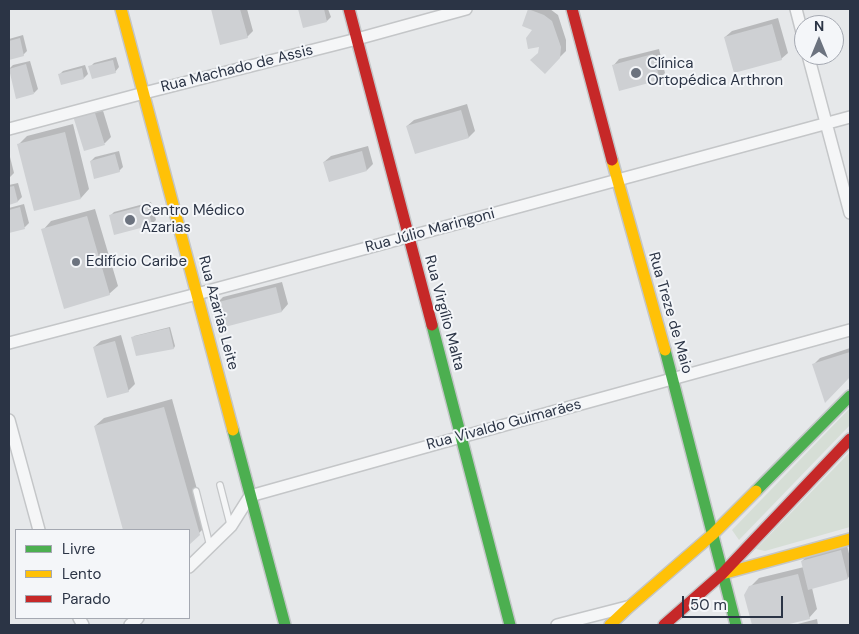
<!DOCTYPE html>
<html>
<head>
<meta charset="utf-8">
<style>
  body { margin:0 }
  #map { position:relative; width:859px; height:634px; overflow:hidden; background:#e6e8ea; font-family:"DM Sans",sans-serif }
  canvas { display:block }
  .frame { position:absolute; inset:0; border:10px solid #2b3445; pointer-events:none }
  .legend { position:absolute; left:15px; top:529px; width:175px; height:90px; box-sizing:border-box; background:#f4f6f9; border:1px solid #a4a8b1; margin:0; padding:6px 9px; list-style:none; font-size:15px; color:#2b3445 }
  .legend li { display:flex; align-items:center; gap:10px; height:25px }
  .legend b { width:25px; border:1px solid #a4a8b1 }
  .north { position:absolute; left:794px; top:15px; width:50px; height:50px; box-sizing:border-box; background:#f4f6f9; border:1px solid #a4a8b1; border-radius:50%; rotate:0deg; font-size:14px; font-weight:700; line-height:20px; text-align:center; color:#2b3445 }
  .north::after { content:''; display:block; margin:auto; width:18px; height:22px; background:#6c737f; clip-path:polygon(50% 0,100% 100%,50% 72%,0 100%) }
  .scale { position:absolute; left:682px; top:596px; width:101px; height:22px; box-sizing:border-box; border:2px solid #2b3445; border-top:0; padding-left:6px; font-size:15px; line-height:18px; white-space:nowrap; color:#2b3445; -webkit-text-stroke:4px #f4f6f9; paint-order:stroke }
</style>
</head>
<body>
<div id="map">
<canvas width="859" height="634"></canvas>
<div class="frame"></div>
<ul class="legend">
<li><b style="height:6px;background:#4caf50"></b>Livre</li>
<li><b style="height:6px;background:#ffc107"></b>Lento</li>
<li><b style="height:6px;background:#c62828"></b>Parado</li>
</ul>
<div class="north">N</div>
<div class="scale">50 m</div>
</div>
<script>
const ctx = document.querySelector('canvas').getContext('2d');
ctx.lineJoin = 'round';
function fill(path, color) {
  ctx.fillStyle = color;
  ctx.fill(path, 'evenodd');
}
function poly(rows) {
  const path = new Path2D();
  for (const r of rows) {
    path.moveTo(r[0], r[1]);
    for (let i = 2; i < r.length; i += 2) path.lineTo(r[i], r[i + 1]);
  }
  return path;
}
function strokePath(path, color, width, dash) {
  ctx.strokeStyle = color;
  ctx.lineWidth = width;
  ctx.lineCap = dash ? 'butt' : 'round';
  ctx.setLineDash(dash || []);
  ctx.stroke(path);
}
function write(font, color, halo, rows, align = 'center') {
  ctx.font = font + ' "DM Sans",sans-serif';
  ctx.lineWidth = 4;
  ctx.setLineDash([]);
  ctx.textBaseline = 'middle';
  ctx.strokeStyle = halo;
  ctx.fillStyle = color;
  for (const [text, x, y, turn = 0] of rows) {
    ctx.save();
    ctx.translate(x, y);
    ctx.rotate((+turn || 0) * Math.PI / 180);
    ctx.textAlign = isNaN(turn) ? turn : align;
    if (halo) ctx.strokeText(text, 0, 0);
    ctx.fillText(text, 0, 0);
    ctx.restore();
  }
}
fill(poly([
  [850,408,850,425,739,540,732,530],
  [850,452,850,527,765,551,756,549]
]), '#d6ded6');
fill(poly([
  [212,9,247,9,253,31,247,37,221,44],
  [300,9,328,9,331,17,327,21],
  [530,9,550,9,558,15,566,40,566,51,545,72,539,53,540,46,529,10],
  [778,18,788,53,781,59,725,37,732,31],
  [23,35,27,51,23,55,9,59,9,39],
  [659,49,665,73,659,79,613,66,619,59],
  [116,57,119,67,115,72,90,67,94,63],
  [30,61,38,89,34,93,9,69,13,65],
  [85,65,88,74,84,78,59,75,63,71],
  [101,104,111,137,105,143,85,150,74,117],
  [467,104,475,131,469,137,416,153,407,126,414,120],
  [73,124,89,189,81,198,35,209,19,144,27,136],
  [368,146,373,164,367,170,330,181,324,162,331,156],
  [119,151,123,167,119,171,91,161,95,157],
  [9,157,10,157,14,173,9,178],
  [18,183,22,197,18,201,9,204,9,185],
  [151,202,156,220,152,224,115,233,110,216,114,212],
  [24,204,29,223,25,227,9,231,9,208],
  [95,209,118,286,109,294,43,230,51,221],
  [282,282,288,304,282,311,216,304,223,297],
  [170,327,175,346,174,348,133,338,134,336],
  [121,335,135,384,128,391,94,347,101,341],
  [850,348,850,375,826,400,814,364,820,358],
  [172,399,207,525,189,543,189,530,124,530,95,426,104,418],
  [847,545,850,558,850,575,848,578,812,588,817,609,809,618,780,625,753,625,745,595,750,587,759,578,804,567,802,561,808,555],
  [817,619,818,625,794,625]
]), '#0003');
fill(poly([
  [211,9,240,9,248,38,220,45],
  [298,9,324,9,327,22,303,28],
  [528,9,544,15,552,21,561,47,560,58,545,74,530,60,538,53,539,47,528,49,526,38,532,30,522,26],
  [772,24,782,60,734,73,724,37],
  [20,38,24,56,9,60,9,41],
  [653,54,660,80,619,91,612,65],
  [113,60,116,73,92,79,88,66],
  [26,64,34,94,16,99,9,69],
  [82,68,84,79,61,85,58,74],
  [94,110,105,145,84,151,73,116],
  [461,110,469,138,415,154,406,126],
  [65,132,81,199,34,211,17,144],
  [362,151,367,171,329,182,323,162],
  [115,154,120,172,94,179,90,161],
  [14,186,18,202,9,205,9,187],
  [147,205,152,225,114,235,109,215],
  [20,207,25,229,9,233,9,210],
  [87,216,110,295,64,309,41,229],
  [276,287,282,312,221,328,215,303],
  [169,328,174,349,136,356,131,337],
  [115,341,129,392,107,398,93,347],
  [850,352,850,377,825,403,812,364],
  [164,407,200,535,189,545,189,530,123,530,94,426],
  [841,550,848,579,808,590,801,561],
  [798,574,810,619,785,625,752,625,744,595,749,586]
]), '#ced0d3');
const lane = poly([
  [220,485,230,524],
  [196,491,210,546]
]);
const street = poly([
  [796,9,804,40],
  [808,55,850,213],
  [9,129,144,93,357,39,466,9],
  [9,343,197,294,850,117],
  [9,420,39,530],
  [189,567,231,526,250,496,461,437,850,330],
  [79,618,83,625],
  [130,625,138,618],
  [557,625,627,607]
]);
const fast = poly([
  [432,325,510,625],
  [665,350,736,625],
  [233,430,285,625],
  [756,491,850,396]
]);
const slow = poly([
  [121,9,233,430],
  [612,160,665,350],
  [722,574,850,539],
  [610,625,629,607,713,534,756,491]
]);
const jam = poly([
  [349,9,432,325],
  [572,9,612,160],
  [664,625,722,574,850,439]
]);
strokePath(lane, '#c4c6c8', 8);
strokePath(street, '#c4c6c8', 14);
strokePath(fast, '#c4c6c8', 14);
strokePath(slow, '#c4c6c8', 14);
strokePath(jam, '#c4c6c8', 14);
strokePath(lane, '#f5f6f7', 5.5);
strokePath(street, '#f5f6f7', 11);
strokePath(fast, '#4caf50', 11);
strokePath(slow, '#ffc107', 11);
strokePath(jam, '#c62828', 11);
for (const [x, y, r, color] of [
  [636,73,6,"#6c737f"],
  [130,220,6,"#6c737f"],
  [76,262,5,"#6c737f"]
]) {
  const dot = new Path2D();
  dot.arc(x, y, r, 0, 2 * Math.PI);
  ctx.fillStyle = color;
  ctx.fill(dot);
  strokePath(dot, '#f4f6f9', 2);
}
write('15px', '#2b3445', '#f4f6f9', [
  ["Clínica",647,64],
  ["Ortopédica Arthron",647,81],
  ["Centro Médico",141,211],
  ["Azarias",141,228],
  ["Edifício Caribe",86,262]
], 'left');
write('15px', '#2b3445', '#f4f6f9', [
  ["Rua Machado de Assis",237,69,-14],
  ["Rua Júlio Maringoni",430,231,-15],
  ["Rua Azarias Leite",218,313,75],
  ["Rua Virgílio Malta",444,313,75],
  ["Rua Treze de Maio",670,313,74],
  ["Rua Vivaldo Guimarães",504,425,-15]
]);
</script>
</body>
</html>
